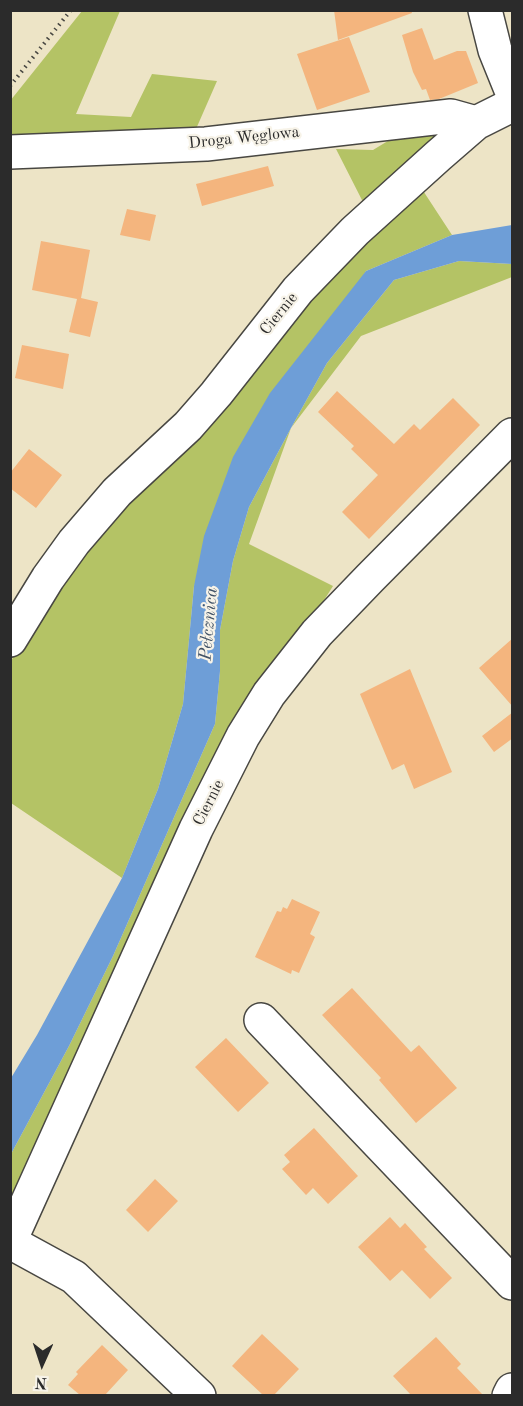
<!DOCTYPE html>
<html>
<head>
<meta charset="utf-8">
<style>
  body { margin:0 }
  #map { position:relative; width:523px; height:1406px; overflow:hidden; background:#ede4c6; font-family:"Old Standard TT",serif }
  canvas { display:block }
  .frame { position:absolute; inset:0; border:12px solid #2b2b2b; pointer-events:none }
  .north { position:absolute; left:12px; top:1334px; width:60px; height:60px; -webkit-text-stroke:4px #f7f3e8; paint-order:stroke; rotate:183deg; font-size:16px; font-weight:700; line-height:24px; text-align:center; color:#2b2b2b }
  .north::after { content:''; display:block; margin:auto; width:21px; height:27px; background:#2b2b2b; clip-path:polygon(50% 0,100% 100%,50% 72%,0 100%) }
</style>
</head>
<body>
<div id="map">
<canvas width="523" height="1406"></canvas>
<div class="frame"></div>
<div class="north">N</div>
</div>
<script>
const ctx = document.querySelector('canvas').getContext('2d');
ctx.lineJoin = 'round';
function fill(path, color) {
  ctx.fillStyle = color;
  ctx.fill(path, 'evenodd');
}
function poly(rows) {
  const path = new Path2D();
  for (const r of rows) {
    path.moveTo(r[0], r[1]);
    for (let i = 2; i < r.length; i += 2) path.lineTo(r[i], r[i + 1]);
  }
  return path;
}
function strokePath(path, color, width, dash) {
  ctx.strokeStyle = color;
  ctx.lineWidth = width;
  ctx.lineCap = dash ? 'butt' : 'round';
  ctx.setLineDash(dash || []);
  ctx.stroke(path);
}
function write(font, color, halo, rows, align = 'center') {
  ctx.font = font + ' "Old Standard TT",serif';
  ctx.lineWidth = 4.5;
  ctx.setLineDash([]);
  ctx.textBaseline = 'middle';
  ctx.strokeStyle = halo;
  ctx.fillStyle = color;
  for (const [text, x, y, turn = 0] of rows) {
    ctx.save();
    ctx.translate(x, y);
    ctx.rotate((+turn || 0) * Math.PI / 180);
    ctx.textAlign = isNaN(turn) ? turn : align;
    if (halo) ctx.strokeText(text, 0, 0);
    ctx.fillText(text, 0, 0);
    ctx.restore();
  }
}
fill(poly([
  [82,11,120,11,76,114,131,117,152,74,217,81,196,129,11,140,10,101],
  [432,128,439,138,364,204,336,149,373,150,401,133],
  [418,183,452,235,366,271,194,586,183,704,158,789,122,878,11,803,11,661,57,583,284,321],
  [459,261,512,264,512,277,361,336,291,428,249,544,333,586,309,624,11,1210,11,1154,69,1046,113,956,215,724,220,671,220,630,233,561,249,507,291,428,327,363,394,280]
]), '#b4c365');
fill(poly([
  [512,225,512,264,459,261,394,280,327,363,291,428,249,507,233,561,220,630,220,671,215,724,113,956,69,1046,11,1154,11,1078,37,1035,122,878,158,789,183,704,194,586,204,536,233,457,270,393,366,271,452,235]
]), '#6e9ed7');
fill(poly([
  [334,10,411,10,412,13,338,40],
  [422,28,434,60,457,51,466,51,478,83,439,99,430,100,426,89,422,90,413,72,402,35],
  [349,37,370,92,317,110,297,54],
  [268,166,274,186,202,206,196,184],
  [127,209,156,215,150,241,120,235],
  [41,241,90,250,81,298,98,302,90,337,69,332,77,299,32,290],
  [22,345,69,354,63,389,15,378],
  [337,391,394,444,414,424,420,430,453,398,480,425,369,539,342,512,378,475,351,449,354,446,318,412],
  [29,449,62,475,36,508,10,488,10,473],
  [513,638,513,707,479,668],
  [410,669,452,772,414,789,404,764,392,770,360,694],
  [513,712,513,738,494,752,482,736],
  [292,899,320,912,310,934,315,937,299,973,292,970,291,974,255,957,277,911,281,912,283,907,287,909],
  [352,988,411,1052,419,1045,457,1088,416,1123,379,1080,381,1078,322,1015],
  [226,1038,269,1083,238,1112,195,1067],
  [314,1128,358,1176,328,1204,313,1188,306,1195,282,1169,290,1162,284,1155],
  [155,1179,178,1201,148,1232,126,1210],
  [390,1217,400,1228,405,1223,427,1247,424,1249,452,1278,430,1299,402,1270,390,1281,358,1247],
  [262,1334,299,1369,274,1395,263,1395,232,1366],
  [436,1337,461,1364,457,1368,483,1395,411,1395,393,1376],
  [102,1345,128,1370,105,1395,80,1395,68,1385,78,1374,76,1372]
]), '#f4b57e');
const minor = poly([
  [485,10,495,50,512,92],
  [10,152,206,144,451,116,476,123],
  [10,640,48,578,74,542,117,492,188,426,216,394,298,290,355,231,438,156,476,123,512,105],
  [261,1020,512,1283],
  [10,1241,196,829,243,736,269,694,317,633,370,578,512,435],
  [10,1242,74,1277,199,1396],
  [509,1396,512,1390]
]);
strokePath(minor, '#484742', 36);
strokePath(poly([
  [10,86,71,10]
]), '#484742', 4, [1.5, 4.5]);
strokePath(minor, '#fff', 33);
write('16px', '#2b2b2b', '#f7f3e8', [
  ["Droga Węglowa",244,138,-6],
  ["Ciernie",279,314,-51],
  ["Ciernie",209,803,-63]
]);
write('italic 18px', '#425367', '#f7f3e8', [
  ["Pełcznica",209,624,-85]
]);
</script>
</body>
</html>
